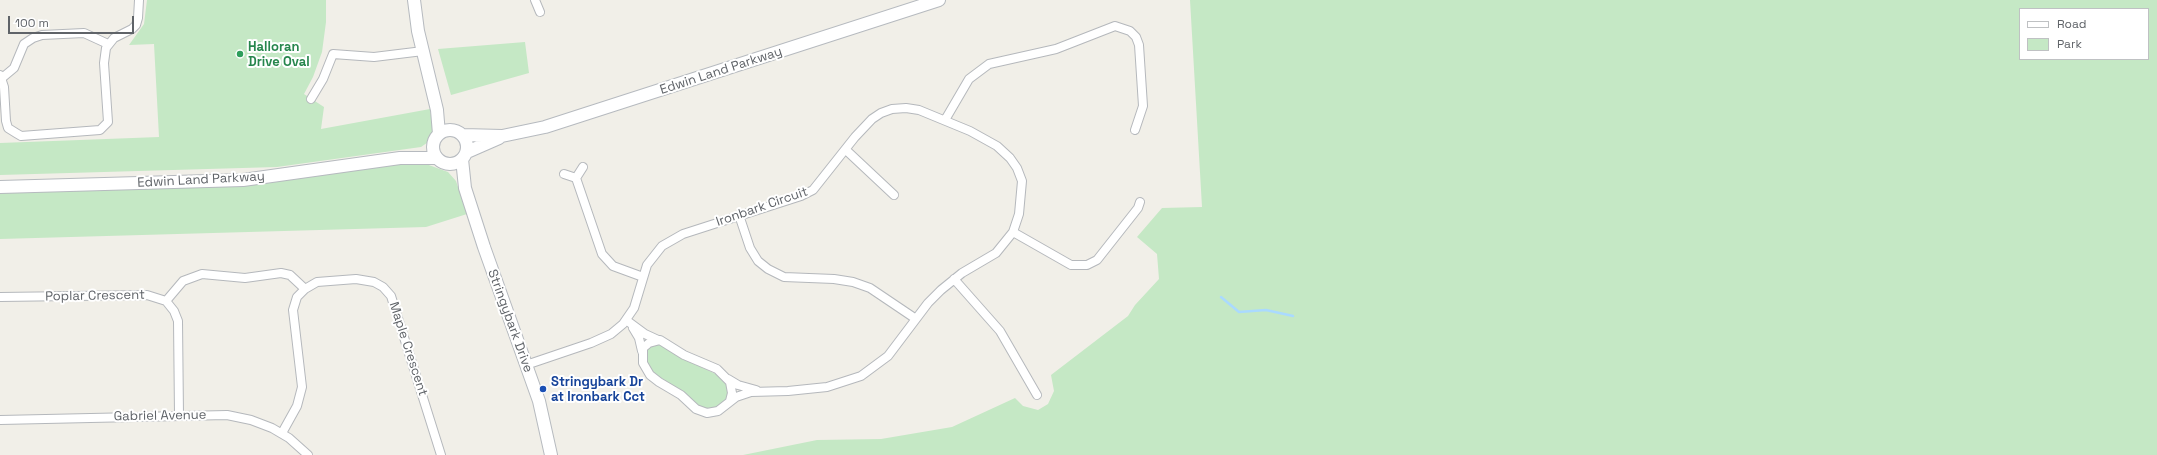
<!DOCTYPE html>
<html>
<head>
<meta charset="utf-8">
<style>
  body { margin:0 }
  #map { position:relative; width:2157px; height:455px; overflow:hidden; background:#f1efe8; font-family:"Space Grotesk",sans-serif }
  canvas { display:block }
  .legend { position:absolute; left:2019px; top:8px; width:130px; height:52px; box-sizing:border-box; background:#fff; border:1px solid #bfc1c3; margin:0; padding:5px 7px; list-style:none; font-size:12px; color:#5f6368 }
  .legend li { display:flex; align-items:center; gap:8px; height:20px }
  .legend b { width:20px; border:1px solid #bfc1c3 }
  .scale { position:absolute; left:8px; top:16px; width:126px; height:18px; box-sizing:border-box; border:2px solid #5f6368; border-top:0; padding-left:5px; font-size:12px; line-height:14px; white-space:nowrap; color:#5f6368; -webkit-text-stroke:3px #fff; paint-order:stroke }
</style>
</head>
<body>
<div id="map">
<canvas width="2157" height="455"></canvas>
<ul class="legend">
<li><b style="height:5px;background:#fff"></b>Road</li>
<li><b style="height:11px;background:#c5e8c5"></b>Park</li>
</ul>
<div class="scale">100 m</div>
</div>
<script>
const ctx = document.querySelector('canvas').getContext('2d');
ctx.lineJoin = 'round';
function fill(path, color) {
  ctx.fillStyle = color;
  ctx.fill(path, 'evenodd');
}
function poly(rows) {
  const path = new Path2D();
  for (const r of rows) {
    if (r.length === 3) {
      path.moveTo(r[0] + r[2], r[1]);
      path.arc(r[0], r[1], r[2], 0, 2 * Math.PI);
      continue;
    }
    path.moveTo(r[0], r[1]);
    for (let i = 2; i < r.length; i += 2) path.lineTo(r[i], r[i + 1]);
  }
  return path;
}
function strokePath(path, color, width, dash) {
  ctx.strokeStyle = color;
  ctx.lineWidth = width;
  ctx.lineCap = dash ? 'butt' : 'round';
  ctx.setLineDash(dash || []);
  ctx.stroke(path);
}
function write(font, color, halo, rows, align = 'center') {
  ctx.font = font + ' "Space Grotesk",sans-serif';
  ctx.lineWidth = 4;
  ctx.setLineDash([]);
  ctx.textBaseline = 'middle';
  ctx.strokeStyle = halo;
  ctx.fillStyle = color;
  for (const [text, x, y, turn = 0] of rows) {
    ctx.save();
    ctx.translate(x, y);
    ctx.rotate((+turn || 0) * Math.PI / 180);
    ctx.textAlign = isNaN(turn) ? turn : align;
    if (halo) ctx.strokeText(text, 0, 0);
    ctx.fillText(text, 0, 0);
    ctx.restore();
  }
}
fill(poly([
  [147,0,326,0,326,22,322,52,313,77,304,94,324,107,321,129,430,109,434,138,421,147,277,167,0,175,0,143,159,137,154,44,129,45,144,24],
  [1190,0,2157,0,2157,455,743,455,817,440,881,439,952,427,1015,398,1023,406,1038,410,1048,404,1054,391,1051,375,1128,316,1135,305,1159,279,1157,254,1137,237,1162,208,1202,207],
  [2020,9,2148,9,2148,59,2020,59],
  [525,42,529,73,451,95,438,49],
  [426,164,448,172,456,181,467,214,426,227,0,239,0,193,251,183,388,165],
  [658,343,667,347,680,357,720,376,727,383,729,392,726,401,719,407,710,410,700,408,654,374,646,363,646,352,648,347]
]), '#c5e8c5');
strokePath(poly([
  [1221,297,1239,312,1266,310,1293,316]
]), '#aadaff', 2.5);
const street = poly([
  [535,0,540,12],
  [0,75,4,87,6,121,8,128,16,133,21,136,100,130,108,122,104,63,106,48,114,38,132,29,136,25,138,18,139,0],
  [2,78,14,68,24,44,33,38,42,35,84,33,108,44],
  [311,99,323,79,333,54,374,57,423,51],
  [945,120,969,79,989,64,1056,49,1115,26,1130,31,1136,37,1139,45,1143,106,1135,130],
  [846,150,894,195],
  [583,167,576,178,602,254,613,266,643,277],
  [564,174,576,178],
  [739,215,750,248,758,261,768,269,784,277,834,279,853,282,870,288,916,319],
  [1013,232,1071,265,1087,265,1097,260,1138,208,1140,202],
  [954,279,1000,331,1037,395],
  [0,297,147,295,166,301,174,311,178,321,179,415],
  [166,301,183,281,202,274,245,278,281,273,290,275,305,289],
  [626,320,645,334,658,340],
  [633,328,639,338,642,351],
  [526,365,591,343,611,334,623,324,634,308,647,265,662,246,683,234,801,196,813,190,855,137,872,119,881,113,892,109,906,108,919,110,970,131,997,146,1010,158,1017,168,1022,181,1019,214,1013,232,996,253,962,273,941,290,928,303,888,356,861,376,827,387,788,391,751,392,736,397,718,411,707,413,696,409,681,395,659,382,650,375,643,363,643,348,649,343,660,340,684,355,717,369,730,382,732,393,730,401],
  [728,379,738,385,756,390],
  [0,420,227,415,251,420,272,428,289,438,308,455],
  [282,433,297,406,302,387,293,310,297,297,305,289,317,282,356,279,374,282,383,287,391,296,441,455]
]);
const secondary = poly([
  [414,0,418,31,437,110,439,134],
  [450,147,17],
  [463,135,502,136,545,127,939,0],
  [467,152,499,138],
  [462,159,465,188,484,247,539,401,551,455],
  [0,187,243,180,400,158,437,158]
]);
strokePath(street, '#b5b8bc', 10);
strokePath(secondary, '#b6babf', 14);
strokePath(street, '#fff', 8);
strokePath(secondary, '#fff', 12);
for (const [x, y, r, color] of [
  [240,54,4,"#2e9e5b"],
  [543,389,4,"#1a4fb4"]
]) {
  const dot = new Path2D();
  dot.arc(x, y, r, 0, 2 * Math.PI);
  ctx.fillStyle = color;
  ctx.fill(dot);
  strokePath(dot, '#fff', 1.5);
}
write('bold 13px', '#27864d', '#fff', [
  ["Halloran",248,47],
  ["Drive Oval",248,62]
], 'left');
write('13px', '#5f6368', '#fff', [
  ["Edwin Land Parkway",721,71,-18],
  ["Edwin Land Parkway",201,180,-3],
  ["Ironbark Circuit",762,207,-19],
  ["Poplar Crescent",95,296,-1],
  ["Stringybark Drive",510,321,70],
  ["Maple Crescent",408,349,72],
  ["Gabriel Avenue",160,416,-1]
]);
write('bold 13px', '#164399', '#fff', [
  ["Stringybark Dr",551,382],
  ["at Ironbark Cct",551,397]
], 'left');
</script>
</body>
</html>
